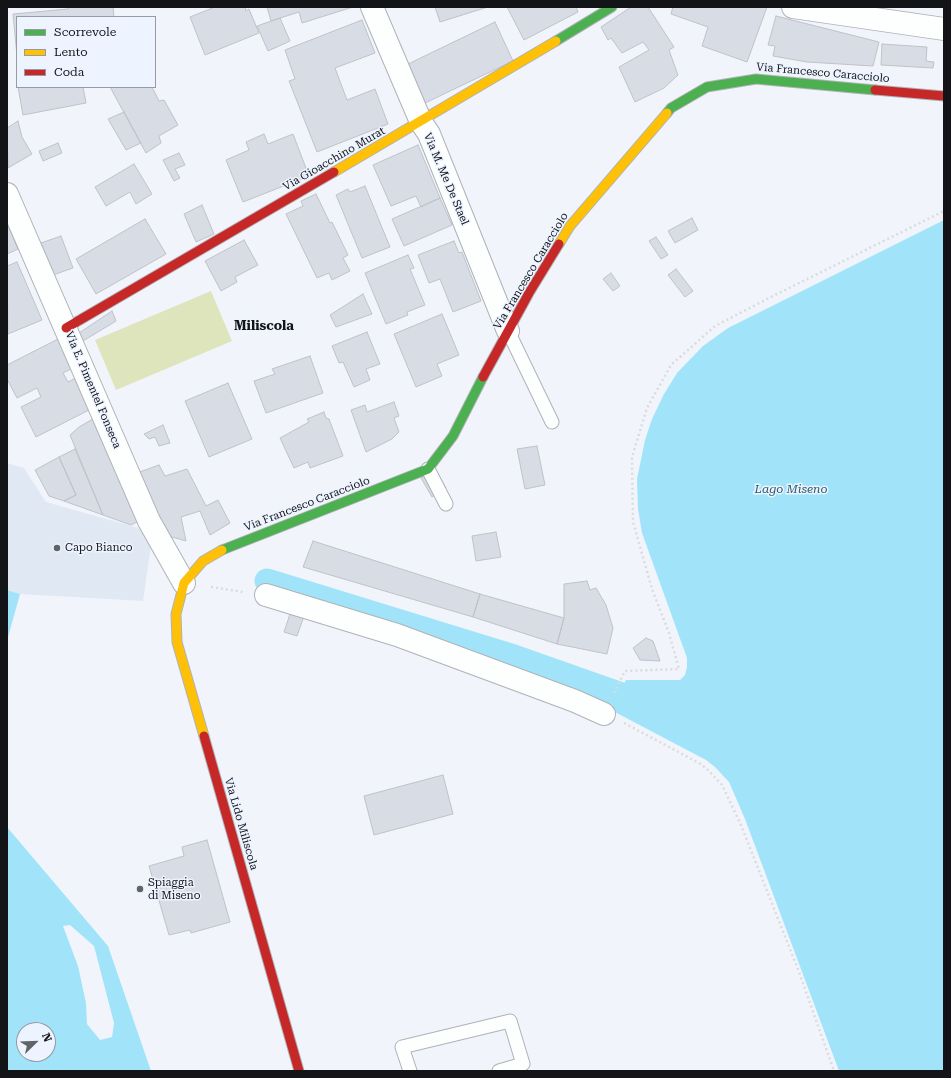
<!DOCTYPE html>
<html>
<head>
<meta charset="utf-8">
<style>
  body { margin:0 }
  #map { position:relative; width:951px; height:1078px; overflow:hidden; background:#f1f5fb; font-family:"Roboto Serif",serif }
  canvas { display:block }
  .frame { position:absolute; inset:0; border:8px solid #121418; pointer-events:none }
  .legend { position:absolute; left:16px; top:16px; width:140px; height:72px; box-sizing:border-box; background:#edf4ff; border:1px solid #959aa3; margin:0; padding:5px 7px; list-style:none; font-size:12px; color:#121418 }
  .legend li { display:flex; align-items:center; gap:8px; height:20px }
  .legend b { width:20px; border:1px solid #959aa3 }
  .north { position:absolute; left:16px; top:1022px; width:40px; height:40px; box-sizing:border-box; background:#edf4ff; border:1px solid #959aa3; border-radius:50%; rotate:67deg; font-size:11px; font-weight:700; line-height:16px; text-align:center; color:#121418 }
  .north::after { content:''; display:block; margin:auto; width:14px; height:18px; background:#606367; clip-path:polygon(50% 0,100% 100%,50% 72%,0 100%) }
</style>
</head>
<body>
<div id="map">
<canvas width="951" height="1078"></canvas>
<div class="frame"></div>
<ul class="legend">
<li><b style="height:5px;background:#4caf50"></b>Scorrevole</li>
<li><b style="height:5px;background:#ffc107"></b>Lento</li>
<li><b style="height:5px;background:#c62828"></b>Coda</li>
</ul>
<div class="north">N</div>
</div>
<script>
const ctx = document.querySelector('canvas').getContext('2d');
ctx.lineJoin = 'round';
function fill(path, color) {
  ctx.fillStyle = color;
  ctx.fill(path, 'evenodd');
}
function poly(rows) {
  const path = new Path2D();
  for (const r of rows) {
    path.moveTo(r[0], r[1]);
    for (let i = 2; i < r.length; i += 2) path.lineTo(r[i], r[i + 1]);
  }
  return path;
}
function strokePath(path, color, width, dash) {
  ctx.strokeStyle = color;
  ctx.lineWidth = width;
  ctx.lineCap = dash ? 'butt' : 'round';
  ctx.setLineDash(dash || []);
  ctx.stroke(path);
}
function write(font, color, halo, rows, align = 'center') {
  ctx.font = font + ' "Roboto Serif",serif';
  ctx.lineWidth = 3;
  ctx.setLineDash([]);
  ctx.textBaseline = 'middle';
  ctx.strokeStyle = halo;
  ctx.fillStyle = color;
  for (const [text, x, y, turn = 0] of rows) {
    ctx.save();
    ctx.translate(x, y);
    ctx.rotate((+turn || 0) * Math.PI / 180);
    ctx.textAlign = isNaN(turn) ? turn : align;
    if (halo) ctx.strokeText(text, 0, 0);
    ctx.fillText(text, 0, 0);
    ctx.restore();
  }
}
fill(poly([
  [7,463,24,468,46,502,153,532,143,601,20,594,7,590]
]), '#e0e8f4');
fill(poly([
  [211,291,232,341,116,390,95,340]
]), '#dee4bc');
fill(poly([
  [944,220,944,1071,839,1071,745,819,729,782,715,767,706,760,611,710,626,680,680,680,685,675,687,667,687,658,642,533,638,509,637,479,645,440,652,419,664,394,677,373,703,346,728,328],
  [7,590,20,594,7,641],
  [7,827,108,946,151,1071,7,1071],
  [24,1030,48,1030,48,1054,24,1054]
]), '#a1e4fa');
fill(poly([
  [70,925,94,946,114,1023,112,1037,100,1040,87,1024,86,1003,78,966,63,926]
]), '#f1f5fb');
strokePath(poly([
  [267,581,514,657,619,694]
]), '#a1e4fa', 25);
const building = poly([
  [68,7,113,7,114,17,17,17,17,56,13,14,68,9,68,7],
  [215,7,245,7,246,11,249,9,259,33,205,55,190,17,215,7],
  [267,7,353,7,302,23,299,12,271,21,267,7],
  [435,7,488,7,440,22,435,7],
  [507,7,576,7,578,12,524,40,507,7],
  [631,7,648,7,674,47,669,50,678,75,664,88,635,102,619,67,649,50,643,42,622,53,611,38,608,40,601,27,631,7],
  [673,7,767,7,747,62,702,46,708,27,671,14,673,7],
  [776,16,879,42,873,66,807,62,773,56,775,46,768,45,776,16],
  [280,18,290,41,268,51,257,26,280,18],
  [362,20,375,53,335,68,347,100,375,89,388,124,317,152,289,81,295,79,285,50,362,20],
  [495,22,513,61,425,103,406,65,495,22],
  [882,44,927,47,926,61,934,62,933,68,881,65,882,44],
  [18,87,83,87,86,103,23,115,18,87],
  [110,87,152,87,159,101,164,100,178,125,159,136,161,143,146,153,110,87],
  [124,112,141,143,126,150,108,119,124,112],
  [18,121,22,137,32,154,8,168,7,128,18,121],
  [264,134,268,144,293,134,309,176,243,202,226,160,249,150,246,142,264,134],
  [58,143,62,153,43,161,39,151,58,143],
  [418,145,440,198,421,207,416,196,391,206,373,165,418,145],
  [179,153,185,165,175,169,180,178,174,181,163,160,179,153],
  [134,164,152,194,136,204,130,192,106,206,95,187,134,164],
  [365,186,390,247,362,258,336,195,348,189,350,192,365,186],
  [316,194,330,223,332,222,348,255,343,258,350,271,332,280,329,273,317,278,286,214,303,206,301,201,316,194],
  [440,198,452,225,404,246,392,219,440,198],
  [202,205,214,234,196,242,184,214,202,205],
  [692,218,698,230,675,243,668,231,692,218],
  [145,219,166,254,96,294,76,259,145,219],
  [7,223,18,249,7,254,7,223],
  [61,236,73,268,53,275,41,243,61,236],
  [656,237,668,255,661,259,649,241,656,237],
  [244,240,258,265,235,277,237,282,221,291,205,261,244,240],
  [454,241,459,253,462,252,481,301,453,312,440,279,429,283,418,255,454,241],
  [408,255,414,268,410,269,425,305,407,312,408,315,386,324,365,273,408,255],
  [17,262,42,320,8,334,7,266,17,262],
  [676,269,693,291,685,297,668,275,676,269],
  [611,273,620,286,613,291,603,279,611,273],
  [363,294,372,314,336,327,330,315,363,294],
  [112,311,116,321,83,341,79,333,112,311],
  [442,314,459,355,437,364,442,376,416,387,394,334,442,314],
  [367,332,380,364,366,369,370,380,354,387,343,362,339,363,332,346,367,332],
  [60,338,75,367,63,373,68,382,78,377,93,408,36,437,21,407,41,397,37,388,17,398,7,379,7,365,60,338],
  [310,356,323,393,266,413,254,381,275,374,272,369,310,356],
  [228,383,252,439,209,457,185,401,228,383],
  [394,402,399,416,394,418,399,432,392,439,366,452,351,410,365,405,367,412,394,402],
  [324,412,326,418,329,419,343,456,310,468,308,462,294,468,280,438,309,422,307,419,324,412],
  [98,416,139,521,131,525,103,515,70,435,79,427,98,416],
  [163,425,170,443,159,446,155,437,149,439,144,434,163,425],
  [537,446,545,485,525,489,517,449,537,446],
  [75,449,103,515,64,501,76,495,59,457,75,449],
  [59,457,76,495,64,501,49,496,35,470,59,457],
  [159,465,165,476,187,469,206,506,218,500,230,523,210,535,200,511,181,517,186,541,165,535,134,474,159,465],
  [435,469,446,488,432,497,421,478,435,469],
  [496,532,501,557,476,561,472,536,496,532],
  [313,541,480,594,473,617,303,567,313,541],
  [587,581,590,590,596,588,606,605,613,628,607,654,557,644,564,618,564,584,587,581],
  [480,594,564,618,557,644,473,617,480,594],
  [291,611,304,616,297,636,284,632,291,611],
  [646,638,653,641,660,661,640,660,633,648,646,638],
  [443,775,453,814,374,835,364,796,443,775],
  [207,840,230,922,191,933,190,930,169,935,149,866,184,856,182,847,207,840]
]);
fill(building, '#d7dce5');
strokePath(building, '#bfc2c6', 1);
const lane = poly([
  [508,331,552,422],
  [428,469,446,504],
  [410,1071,402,1047,510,1021,523,1064,499,1071]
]);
const street = poly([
  [372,7,421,122,429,134,508,331],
  [793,7,944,29],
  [7,194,149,521,184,583],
  [266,595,397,635,575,701,604,714]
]);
const fast = poly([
  [556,41,612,7],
  [667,113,671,108,707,87,756,79,875,90],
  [222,550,428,469,453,436,483,377]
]);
const slow = poly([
  [334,172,556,41],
  [559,244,570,226,667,113],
  [204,736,177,642,176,614,184,583,203,561,222,550]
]);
const jam = poly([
  [875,90,944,96],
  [66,328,334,172],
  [483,377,529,293,559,244],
  [204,736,299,1071]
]);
strokePath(lane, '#afb2b6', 15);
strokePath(street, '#afb2b6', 24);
strokePath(fast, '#afb2b6', 11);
strokePath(slow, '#afb2b6', 11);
strokePath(jam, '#afb2b6', 11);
strokePath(poly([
  [211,587,243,592],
  [614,693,625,671,679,669,669,633,652,589,633,522,632,457,647,408,671,365,715,326,773,296,944,211],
  [624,723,699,763,707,769,722,785,741,825,799,972,834,1071]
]), '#dadbdc', 2.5, [2, 3]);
strokePath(lane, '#fdfefe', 13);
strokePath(street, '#fdfefe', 22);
strokePath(fast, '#4caf50', 9);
strokePath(slow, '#ffc107', 9);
strokePath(jam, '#c62828', 9);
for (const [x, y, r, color] of [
  [57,548,4,"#606367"],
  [140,889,4,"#606367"]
]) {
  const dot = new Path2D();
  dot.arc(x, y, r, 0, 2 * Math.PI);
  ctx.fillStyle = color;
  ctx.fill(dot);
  strokePath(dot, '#edf4ff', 1.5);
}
write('11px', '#121418', '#edf4ff', [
  ["Via Francesco Caracciolo",823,73,5],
  ["Via Gioacchino Murat",334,159,-30],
  ["Via M. Me De Stael",446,179,67],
  ["Via Francesco Caracciolo",531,271,-59],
  ["Via E. Pimentel Fonseca",93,390,67],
  ["Via Francesco Caracciolo",307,504,-21],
  ["Via Lido Miliscola",241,824,74]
]);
write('11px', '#121418', '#edf4ff', [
  ["Capo Bianco",65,548],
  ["Spiaggia",148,883],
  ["di Miseno",148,896]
], 'left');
write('italic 12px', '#295e6d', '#edf4ff', [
  ["Lago Miseno",791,489]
]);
write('bold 13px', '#121418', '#edf4ff', [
  ["Miliscola",264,326]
]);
</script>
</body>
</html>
